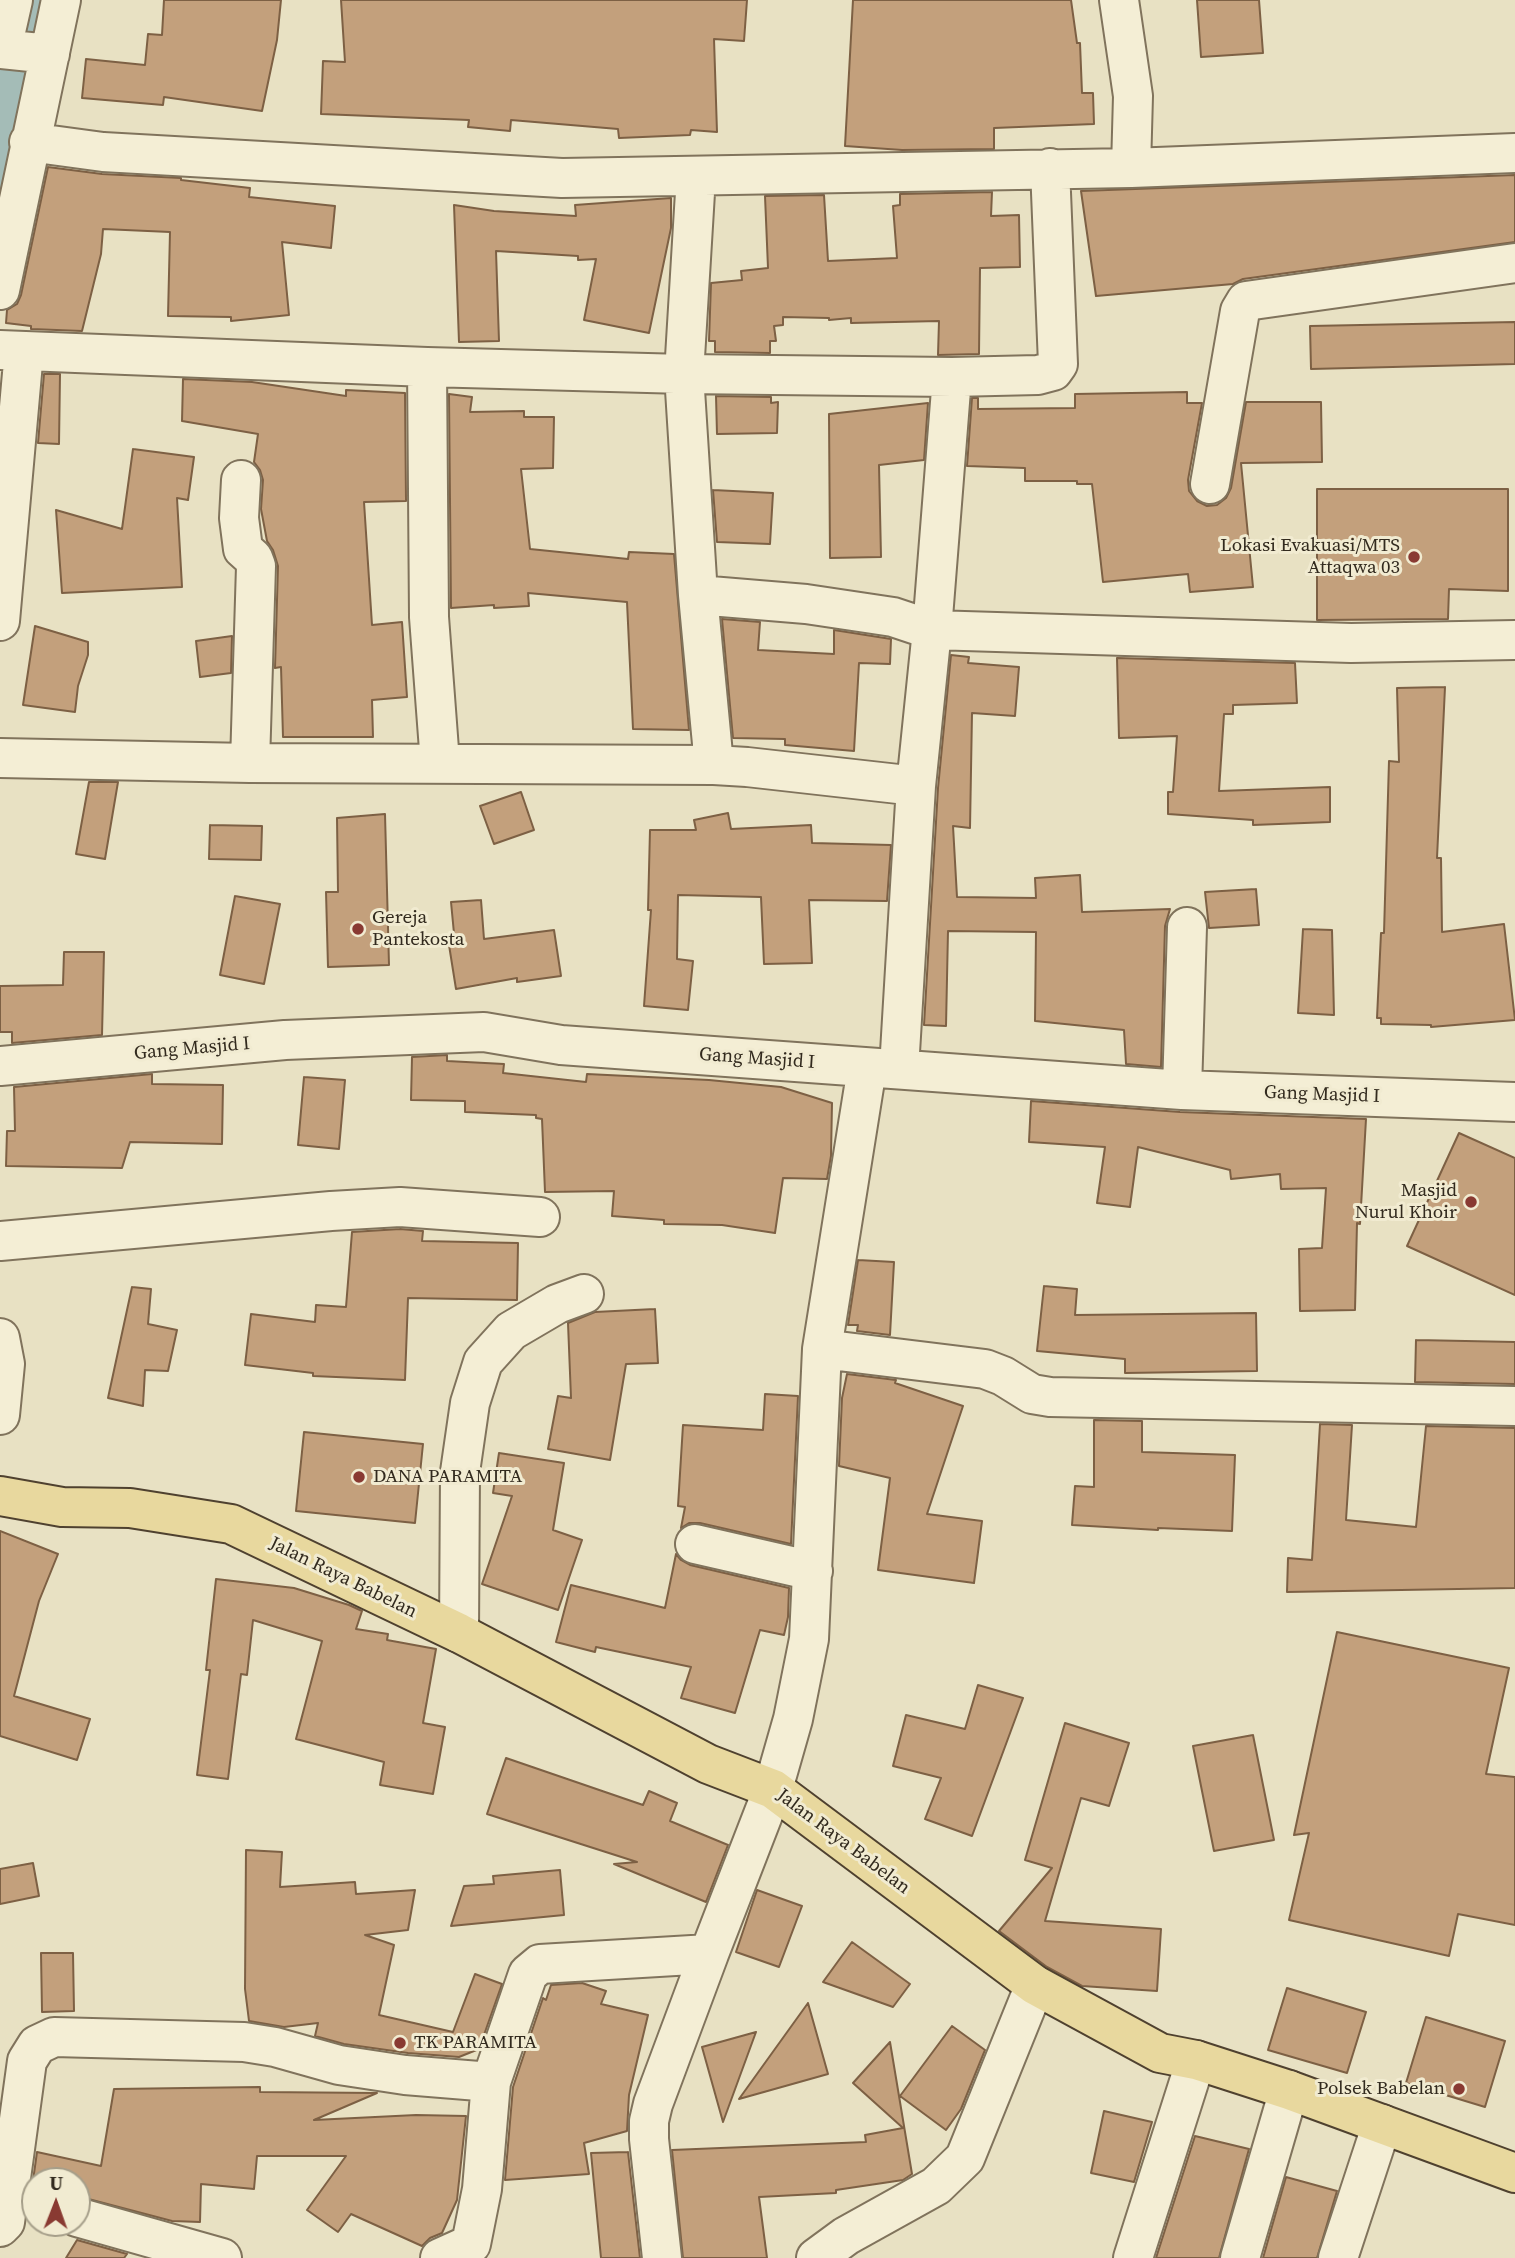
<!DOCTYPE html>
<html>
<head>
<meta charset="utf-8">
<style>
  body { margin:0 }
  #map { position:relative; width:1515px; height:2258px; overflow:hidden; background:#e8e1c3; font-family:"Source Serif 4",serif }
  canvas { display:block }
  .north { position:absolute; left:21px; top:2167px; width:70px; height:70px; box-sizing:border-box; background:#f1ebd1; border:2px solid #a59e89; border-radius:50%; rotate:1deg; font-size:19px; font-weight:700; line-height:28px; text-align:center; color:#322a1e }
  .north::after { content:''; display:block; margin:auto; width:24px; height:32px; background:#893a32; clip-path:polygon(50% 0,100% 100%,50% 72%,0 100%) }
</style>
</head>
<body>
<div id="map">
<canvas width="1515" height="2258"></canvas>
<div class="north">U</div>
</div>
<script>
const ctx = document.querySelector('canvas').getContext('2d');
ctx.lineJoin = 'round';
function poly(rows) {
  const path = new Path2D();
  for (const r of rows) {
    path.moveTo(r[0], r[1]);
    for (let i = 2; i < r.length; i += 2) path.lineTo(r[i], r[i + 1]);
  }
  return path;
}
function strokePath(path, color, width, dash) {
  ctx.strokeStyle = color;
  ctx.lineWidth = width;
  ctx.lineCap = dash ? 'butt' : 'round';
  ctx.setLineDash(dash || []);
  ctx.stroke(path);
}
function fill(path, color) {
  ctx.fillStyle = color;
  ctx.fill(path, 'evenodd');
}
function write(font, color, halo, rows, align = 'center') {
  ctx.font = font + ' "Source Serif 4",serif';
  ctx.lineWidth = 6;
  ctx.setLineDash([]);
  ctx.textBaseline = 'middle';
  ctx.strokeStyle = halo;
  ctx.fillStyle = color;
  for (const [text, x, y, turn = 0] of rows) {
    ctx.save();
    ctx.translate(x, y);
    ctx.rotate((+turn || 0) * Math.PI / 180);
    ctx.textAlign = isNaN(turn) ? turn : align;
    if (halo) ctx.strokeText(text, 0, 0);
    ctx.fillText(text, 0, 0);
    ctx.restore();
  }
}
strokePath(poly([
  [0,183,39,0]
]), '#a4bcb7', 70);
const building = poly([
  [164,0,281,0,277,40,262,111,164,97,163,105,82,98,86,59,145,65,148,34,162,35,164,0],
  [341,0,747,0,744,41,714,39,717,132,691,130,690,135,619,138,618,129,511,120,510,131,468,127,469,120,321,114,323,61,345,62,341,0],
  [853,0,1071,0,1077,43,1080,43,1082,93,1093,93,1094,124,994,128,994,149,902,150,845,146,853,0],
  [1197,0,1259,0,1263,53,1201,57,1197,0],
  [48,167,102,174,181,178,181,180,250,188,249,197,335,206,331,248,282,242,289,315,231,321,231,317,168,316,170,232,103,229,101,254,82,331,31,329,31,326,6,323,7,310,17,304,21,295,48,167],
  [1515,175,1515,242,1243,279,1233,284,1096,296,1081,191,1515,175],
  [992,192,991,216,1019,215,1020,267,980,268,979,354,938,355,939,321,851,323,851,318,829,320,829,318,783,317,783,325,774,326,776,341,770,341,770,353,715,352,715,341,709,341,711,283,742,280,741,271,768,268,765,196,824,195,828,261,897,258,893,206,900,205,900,194,992,192],
  [671,198,671,228,649,333,584,320,596,259,578,260,578,256,496,251,499,341,459,342,454,205,494,211,576,216,575,205,671,198],
  [1515,322,1515,364,1311,369,1310,326,1515,322],
  [44,374,60,374,59,444,38,443,44,374],
  [183,379,252,382,346,396,346,390,405,393,406,501,364,502,372,625,402,622,407,697,372,700,373,737,283,737,281,667,275,668,278,566,273,550,267,541,261,509,263,480,260,470,254,462,258,434,182,421,183,379],
  [1187,392,1187,403,1202,403,1188,480,1189,491,1197,501,1207,506,1217,505,1226,498,1231,488,1246,402,1321,402,1322,462,1241,463,1253,587,1190,592,1188,574,1103,582,1092,484,1077,484,1077,481,1025,481,1025,468,967,466,972,398,978,398,978,409,1075,408,1075,394,1187,392],
  [449,394,472,397,470,412,524,411,524,417,554,417,553,468,521,469,530,549,628,559,629,552,674,554,689,730,633,729,627,602,528,593,529,606,494,608,494,605,451,608,449,394],
  [716,396,771,397,771,403,778,402,777,433,717,434,716,396],
  [928,403,924,460,879,465,881,557,830,558,829,414,928,403],
  [133,449,194,457,188,500,177,498,182,587,62,593,56,510,122,529,133,449],
  [1317,489,1508,489,1508,591,1449,589,1448,619,1317,620,1317,489],
  [713,490,773,493,770,544,717,542,713,490],
  [722,619,760,622,758,650,834,654,834,630,891,639,890,664,859,663,854,751,785,745,785,739,733,738,722,619],
  [35,626,88,642,88,655,78,686,75,712,23,705,35,626],
  [232,636,231,673,200,677,196,641,232,636],
  [951,655,969,657,968,663,1019,667,1015,716,972,713,970,828,953,826,957,897,1036,898,1035,878,1080,875,1082,912,1170,909,1165,926,1161,1067,1126,1064,1124,1030,1035,1021,1036,932,948,931,946,1026,924,1025,938,788,951,655],
  [1117,658,1295,663,1297,703,1233,705,1233,714,1224,714,1219,791,1330,787,1330,822,1253,825,1253,820,1168,814,1168,792,1173,792,1177,736,1119,738,1117,658],
  [1445,687,1437,858,1441,858,1442,932,1504,924,1515,1020,1431,1027,1431,1025,1381,1024,1381,1018,1377,1018,1381,933,1384,933,1389,761,1399,762,1397,688,1445,687],
  [89,782,118,782,105,859,76,854,89,782],
  [521,792,534,830,494,844,480,806,521,792],
  [728,813,731,829,811,825,812,843,891,845,887,901,809,900,812,963,764,964,761,897,678,895,677,959,693,961,688,1010,644,1006,651,910,648,910,650,830,696,830,694,820,728,813],
  [385,814,389,965,328,967,326,892,338,892,337,818,385,814],
  [210,825,262,826,261,860,209,859,210,825],
  [1256,889,1259,925,1209,928,1205,892,1256,889],
  [235,896,280,904,264,984,220,975,235,896],
  [481,900,484,939,554,930,561,976,517,982,517,978,456,989,449,945,455,944,451,902,481,900],
  [1303,929,1332,930,1334,1015,1298,1013,1303,929],
  [64,952,104,952,102,1035,12,1043,12,1032,0,1032,0,986,63,985,64,952],
  [447,1055,447,1061,504,1064,503,1073,586,1082,587,1074,709,1080,781,1087,832,1103,831,1156,827,1179,783,1178,775,1233,722,1225,664,1224,664,1220,612,1216,614,1191,545,1192,542,1119,536,1118,536,1115,465,1112,465,1101,411,1100,412,1057,447,1055],
  [152,1074,152,1084,223,1085,222,1144,130,1142,122,1168,6,1166,7,1131,15,1131,14,1087,152,1074],
  [304,1077,345,1080,339,1149,298,1145,304,1077],
  [1031,1101,1180,1112,1366,1119,1360,1224,1357,1223,1355,1310,1300,1311,1299,1249,1322,1248,1326,1188,1281,1189,1280,1174,1231,1179,1230,1170,1138,1147,1130,1207,1097,1203,1105,1147,1029,1142,1031,1101],
  [1459,1133,1515,1158,1515,1295,1407,1246,1459,1133],
  [400,1229,423,1231,422,1241,518,1243,517,1300,408,1298,405,1380,313,1376,313,1373,245,1365,251,1314,315,1322,316,1305,346,1307,352,1232,400,1229],
  [858,1260,894,1262,890,1335,857,1331,858,1325,848,1325,858,1260],
  [1044,1286,1077,1289,1075,1315,1256,1313,1257,1371,1125,1373,1125,1359,1037,1351,1044,1286],
  [132,1287,151,1289,148,1324,177,1330,168,1371,145,1370,143,1406,108,1398,132,1287],
  [655,1309,658,1363,626,1364,610,1460,548,1449,558,1396,571,1398,568,1323,595,1312,655,1309],
  [1416,1340,1515,1342,1515,1384,1415,1382,1416,1340],
  [847,1374,896,1380,895,1383,963,1406,927,1514,982,1521,974,1583,878,1570,890,1478,839,1466,842,1398,847,1374],
  [765,1394,798,1396,791,1544,700,1523,689,1523,681,1528,685,1507,678,1506,683,1425,763,1430,765,1394],
  [1094,1420,1142,1421,1142,1452,1235,1455,1232,1531,1158,1528,1158,1530,1072,1525,1075,1486,1094,1487,1094,1420],
  [1320,1424,1352,1425,1346,1520,1416,1527,1426,1426,1515,1428,1515,1588,1287,1592,1288,1558,1312,1560,1320,1424],
  [304,1432,423,1444,415,1523,296,1511,304,1432],
  [499,1453,564,1463,553,1530,582,1540,558,1610,482,1584,512,1496,493,1493,499,1453],
  [0,1531,58,1554,39,1601,14,1696,90,1719,77,1760,0,1736,0,1531],
  [676,1554,681,1560,690,1565,789,1588,788,1617,784,1635,760,1630,735,1713,681,1698,691,1667,596,1647,595,1652,556,1642,571,1585,665,1608,676,1554],
  [216,1579,294,1588,349,1605,362,1611,356,1629,388,1634,387,1640,436,1649,423,1723,445,1727,433,1794,380,1785,384,1762,296,1739,322,1641,253,1620,247,1675,241,1674,228,1779,197,1775,210,1670,206,1670,216,1579],
  [1337,1632,1509,1668,1486,1774,1515,1777,1515,1925,1458,1914,1449,1956,1289,1920,1309,1833,1294,1835,1337,1632],
  [978,1685,1023,1698,972,1836,925,1819,941,1778,893,1766,906,1715,965,1729,978,1685],
  [1065,1723,1129,1743,1109,1806,1081,1798,1045,1921,1161,1929,1157,1991,1082,1986,1047,1967,999,1931,1052,1868,1025,1860,1065,1723],
  [1253,1735,1274,1840,1214,1851,1193,1746,1253,1735],
  [506,1758,643,1805,649,1791,677,1803,670,1821,728,1845,706,1902,614,1864,637,1862,487,1814,506,1758],
  [246,1850,282,1852,280,1887,355,1882,356,1894,415,1890,408,1930,365,1935,394,1945,379,2015,453,2032,475,1974,502,1984,479,2049,459,2057,408,2053,344,2044,315,2036,318,2023,284,2027,249,2021,245,1989,246,1850],
  [33,1863,39,1896,0,1904,0,1869,33,1863],
  [560,1870,564,1915,451,1926,464,1886,494,1884,493,1876,560,1870],
  [757,1890,802,1906,779,1967,736,1952,757,1890],
  [852,1942,910,1984,893,2007,823,1982,852,1942],
  [41,1953,73,1953,74,2011,42,2012,41,1953],
  [582,1983,606,1991,601,2004,648,2015,629,2095,627,2131,584,2143,589,2174,505,2180,513,2087,543,1998,546,2000,551,1985,582,1983],
  [1287,1988,1366,2012,1347,2073,1268,2050,1287,1988],
  [808,2003,828,2074,739,2099,808,2003],
  [1426,2017,1505,2041,1485,2107,1406,2083,1426,2017],
  [952,2026,985,2050,961,2109,946,2130,900,2096,952,2026],
  [756,2032,723,2122,702,2047,756,2032],
  [890,2042,912,2174,903,2180,836,2190,836,2193,759,2197,767,2258,683,2258,672,2150,866,2142,865,2135,903,2128,853,2083,890,2042],
  [260,2087,260,2092,377,2093,314,2120,416,2115,466,2116,457,2200,442,2233,430,2238,422,2246,351,2214,338,2232,307,2210,346,2156,257,2156,254,2189,201,2184,200,2222,172,2221,77,2196,77,2181,35,2181,35,2196,31,2195,37,2152,101,2166,114,2089,260,2087],
  [1104,2111,1152,2122,1134,2182,1091,2173,1104,2111],
  [1195,2136,1249,2149,1219,2258,1156,2258,1195,2136],
  [628,2152,640,2258,601,2258,591,2153,628,2152],
  [1286,2177,1337,2191,1317,2258,1263,2258,1286,2177],
  [77,2240,127,2254,124,2258,66,2258,77,2240]
]);
fill(building, '#c3a07c');
strokePath(building, '#7d6044', 2);
const minor = poly([
  [0,49,50,54],
  [2,49,13,0],
  [29,142,103,152,562,178,1131,168,1133,96,1119,0],
  [1131,168,1515,153],
  [696,176,684,374,698,595,714,765],
  [0,290,61,0],
  [0,350,427,367,684,374,952,377,1038,375,1053,371,1058,364,1050,168],
  [427,367,429,617,440,763],
  [241,480,239,518,243,549,253,558,256,566,250,763],
  [1210,484,1240,311,1246,301,1515,263],
  [698,595,806,604,893,617,932,630,1351,643,1515,640],
  [0,621,24,351],
  [0,758,250,763,714,765,747,767,916,786],
  [0,1066,285,1040,484,1032,561,1045,1182,1090,1515,1102],
  [899,1069,916,786,932,630,952,377],
  [1182,1090,1187,927],
  [0,1241,331,1211,400,1207,540,1217],
  [0,1338,5,1364,0,1415],
  [822,1349,985,1369,1003,1376,1032,1394,1050,1397,1515,1406],
  [695,1544,813,1571],
  [459,1633,460,1472,470,1403,483,1362,511,1331,557,1304,584,1294],
  [77,2217,222,2258],
  [0,2227,5,2222,27,2061,37,2045,54,2037,244,2042,275,2047,339,2065,405,2075,491,2082,528,1974,540,1964,709,1954,773,1789,793,1719,809,1639,822,1349,867,1068],
  [440,2258,471,2244,482,2189,491,2082],
  [662,2258,649,2139,649,2121,653,2104,709,1954],
  [816,2258,846,2236,936,2186,965,2158,1035,1985],
  [1133,2258,1196,2060],
  [1240,2258,1289,2090],
  [1338,2258,1382,2124]
]);
const major = poly([
  [0,1496,62,1507,130,1508,231,1524,459,1633,708,1764,773,1789,1035,1985,1160,2053,1196,2060,1289,2090,1515,2173]
]);
strokePath(minor, '#80735c', 42);
strokePath(major, '#4f412f', 42);
strokePath(minor, '#f4eed5', 38);
strokePath(major, '#e8d89e', 38);
for (const [x, y, r, color] of [
  [1414,557,7,"#893a32"],
  [358,929,7,"#893a32"],
  [1471,1202,7,"#893a32"],
  [359,1477,7,"#893a32"],
  [400,2043,7,"#893a32"],
  [1459,2089,7,"#893a32"]
]) {
  const dot = new Path2D();
  dot.arc(x, y, r, 0, 2 * Math.PI);
  ctx.fillStyle = color;
  ctx.fill(dot);
  strokePath(dot, '#f1ebd1', 2.5);
}
write('19px', '#322a1e', '#f1ebd1', [
  ["Lokasi Evakuasi/MTS",1400,546],
  ["Attaqwa 03",1400,568],
  ["Gereja",372,918,"left"],
  ["Pantekosta",372,940,"left"],
  ["Masjid",1457,1191],
  ["Nurul Khoir",1457,1213],
  ["DANA PARAMITA",373,1477,"left"],
  ["TK PARAMITA",414,2043,"left"],
  ["Polsek Babelan",1445,2089]
], 'right');
write('19px', '#322a1e', '#f1ebd1', [
  ["Gang Masjid I",192,1049,-5],
  ["Gang Masjid I",757,1059,4],
  ["Gang Masjid I",1322,1095,2],
  ["Jalan Raya Babelan",343,1578,26],
  ["Jalan Raya Babelan",843,1842,37]
]);
</script>
</body>
</html>
